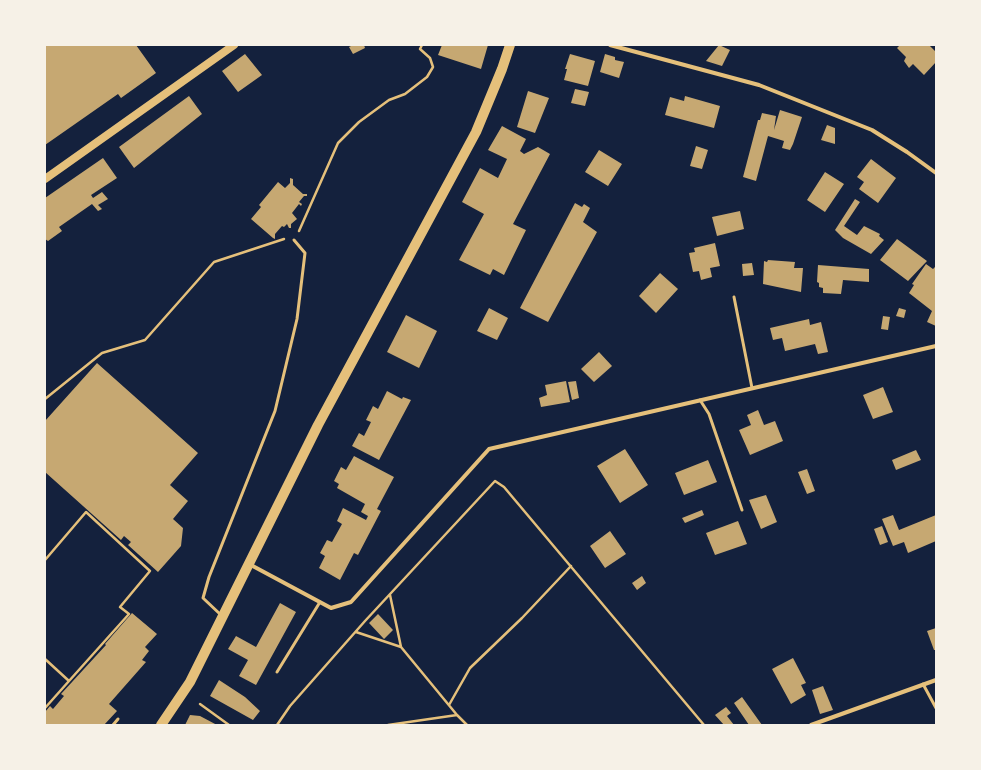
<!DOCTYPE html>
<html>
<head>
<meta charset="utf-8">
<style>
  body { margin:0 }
  #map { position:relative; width:981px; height:770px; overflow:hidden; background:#14213d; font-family:"Golos Text",sans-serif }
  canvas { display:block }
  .frame { position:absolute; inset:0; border:46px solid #f6f1e7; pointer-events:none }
</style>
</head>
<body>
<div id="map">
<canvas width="981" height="770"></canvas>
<div class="frame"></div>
</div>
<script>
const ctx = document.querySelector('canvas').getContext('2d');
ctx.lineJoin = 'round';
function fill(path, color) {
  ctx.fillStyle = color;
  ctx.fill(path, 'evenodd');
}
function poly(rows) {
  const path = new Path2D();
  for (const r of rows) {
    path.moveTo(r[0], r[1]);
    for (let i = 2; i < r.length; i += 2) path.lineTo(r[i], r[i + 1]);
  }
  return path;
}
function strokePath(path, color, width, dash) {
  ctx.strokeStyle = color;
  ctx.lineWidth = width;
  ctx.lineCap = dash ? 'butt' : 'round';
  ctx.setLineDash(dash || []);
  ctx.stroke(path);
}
fill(poly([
  [45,45,136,45,156,73,121,98,118,94,45,145],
  [353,45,364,45,365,48,353,54,349,47],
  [442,45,488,45,481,69,438,55],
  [719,45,730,50,722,66,706,61],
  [900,45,929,45,936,52,936,62,924,75,913,64,909,68,904,61,906,57,897,48],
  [245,54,262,75,238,92,222,71],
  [570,54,595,61,588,86,564,80,567,69,565,69],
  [605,54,615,57,615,60,624,62,619,78,600,72],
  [575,89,589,92,585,106,571,103],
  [528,91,549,98,535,133,517,127],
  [189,96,202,114,134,168,119,147],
  [685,96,720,106,714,128,665,115,670,97,684,101],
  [780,110,802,117,793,144,790,150,782,148,784,141,768,136,756,181,743,177,758,120,760,120,762,113,776,116,774,130],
  [827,125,835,128,835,144,821,140],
  [502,126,526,139,520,151,524,154,538,147,550,154,513,224,526,230,504,275,493,269,490,275,459,260,484,214,462,202,480,168,498,178,507,159,488,150],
  [696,146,708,150,702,169,690,166],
  [599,150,622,164,608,186,585,172],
  [103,158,117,178,91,195,93,198,102,192,108,199,98,205,102,209,98,211,92,204,59,227,62,231,48,241,45,239,45,198],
  [871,159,896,178,878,203,859,189,864,182,857,177],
  [825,172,844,184,825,212,807,200],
  [290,178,293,179,293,185,303,194,307,194,307,196,304,196,299,202,302,204,301,206,299,204,292,213,297,219,291,224,291,228,289,228,287,224,284,227,282,226,275,234,275,239,273,238,251,219,261,207,259,205,278,182,285,188,290,183],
  [855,199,860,202,844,226,857,235,864,226,880,234,879,236,884,240,871,254,843,238,835,230],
  [575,203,582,207,584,204,590,208,583,222,597,232,548,322,520,308],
  [740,211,744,229,717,236,712,217],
  [897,239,927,261,908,281,880,260],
  [715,243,720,266,710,268,712,277,701,280,699,271,693,272,689,253,695,252,694,248],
  [768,260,795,262,794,268,803,268,801,292,763,284,764,261,767,262],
  [752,263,754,275,743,276,742,264],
  [926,264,933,269,936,266,936,326,927,322,932,311,909,293,914,285,912,284],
  [818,265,869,269,869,282,843,280,841,294,823,293,823,288,819,287,819,283,817,282],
  [660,273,678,289,656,313,639,296],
  [489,308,508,318,497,340,477,331],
  [899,308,906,310,904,318,896,316],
  [406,315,437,331,419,368,387,352],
  [883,316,890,317,888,330,881,329],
  [809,319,810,325,821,322,828,352,818,354,815,344,785,351,782,338,773,340,770,328],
  [599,352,612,366,594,382,581,369],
  [97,363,198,453,170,485,188,501,173,519,183,528,181,546,158,572,128,545,131,542,124,536,121,540,45,472,45,421],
  [566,381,570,402,541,407,539,398,547,395,545,385],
  [576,381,579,398,572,400,568,382],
  [883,387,893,412,873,419,863,395],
  [387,391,402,399,403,397,411,400,379,460,352,446,359,433,364,436,371,422,366,420,373,406,378,409],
  [758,410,764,425,775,421,783,441,750,455,739,430,751,425,747,415],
  [625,449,648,485,620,503,597,466],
  [916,450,921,460,896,470,892,460],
  [354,456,394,477,377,509,381,511,358,555,354,553,340,580,319,568,325,556,320,553,327,540,332,542,342,524,337,521,343,508,366,520,368,516,361,512,365,504,337,488,339,484,334,481,341,467,346,470],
  [708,460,717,482,684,495,675,473],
  [807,469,815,491,807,494,798,472],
  [766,495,777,522,761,529,749,500],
  [702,510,704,515,685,523,682,518],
  [893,515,899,530,936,515,936,541,908,553,904,542,893,546,882,519],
  [738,521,747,544,715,555,706,533],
  [882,526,888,542,880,545,874,529],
  [610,531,626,554,605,568,590,546],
  [642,576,646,583,637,590,632,583],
  [280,603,296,612,256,685,239,676,248,660,228,649,236,636,256,647],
  [132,613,157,634,145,647,149,651,142,660,146,662,109,704,117,711,104,725,45,725,45,712,50,706,53,709,64,696,61,694,106,645,105,644],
  [378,614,393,630,384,639,369,623],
  [936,628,936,650,934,650,927,631],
  [793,658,806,683,801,685,806,695,791,704,772,669],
  [219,680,245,697,260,711,253,720,210,696],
  [823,686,833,710,820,714,812,690],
  [742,697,762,725,749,725,734,703],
  [726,707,731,713,727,716,734,725,724,725,715,715],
  [190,715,200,716,217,725,185,725]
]), '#c6a872');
strokePath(poly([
  [299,231,338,143,359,122,389,100,405,94,427,77,433,67,430,58,420,49,422,45],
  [45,399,102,353,145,340,214,262,284,239],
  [45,560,86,512,150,571,120,607,129,614,69,681],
  [390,595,401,647],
  [356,632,401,647,457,715],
  [45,659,69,681,45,708],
  [200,704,229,725],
  [449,705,470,668,522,618,571,566],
  [277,725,290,706,365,621,495,481,504,487,704,725],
  [388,725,457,715,467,725]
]), '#e5c07b', 2.5);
strokePath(poly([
  [734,297,752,388],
  [700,400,709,414,742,510],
  [221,615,203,598,209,577,275,411,297,319,305,253,294,240],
  [277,672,320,602],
  [923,684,936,708],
  [113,725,118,719]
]), '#e5c07b', 3);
strokePath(poly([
  [610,45,759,85,872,130,907,152,936,173],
  [249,564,331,608,351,602,489,449,936,346],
  [811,725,936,680]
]), '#e5c07b', 4);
strokePath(poly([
  [45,179,234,45]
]), '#e5c07b', 8);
strokePath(poly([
  [161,725,190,682,318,425,476,132,502,69,510,45]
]), '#e5c07b', 10);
</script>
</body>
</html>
